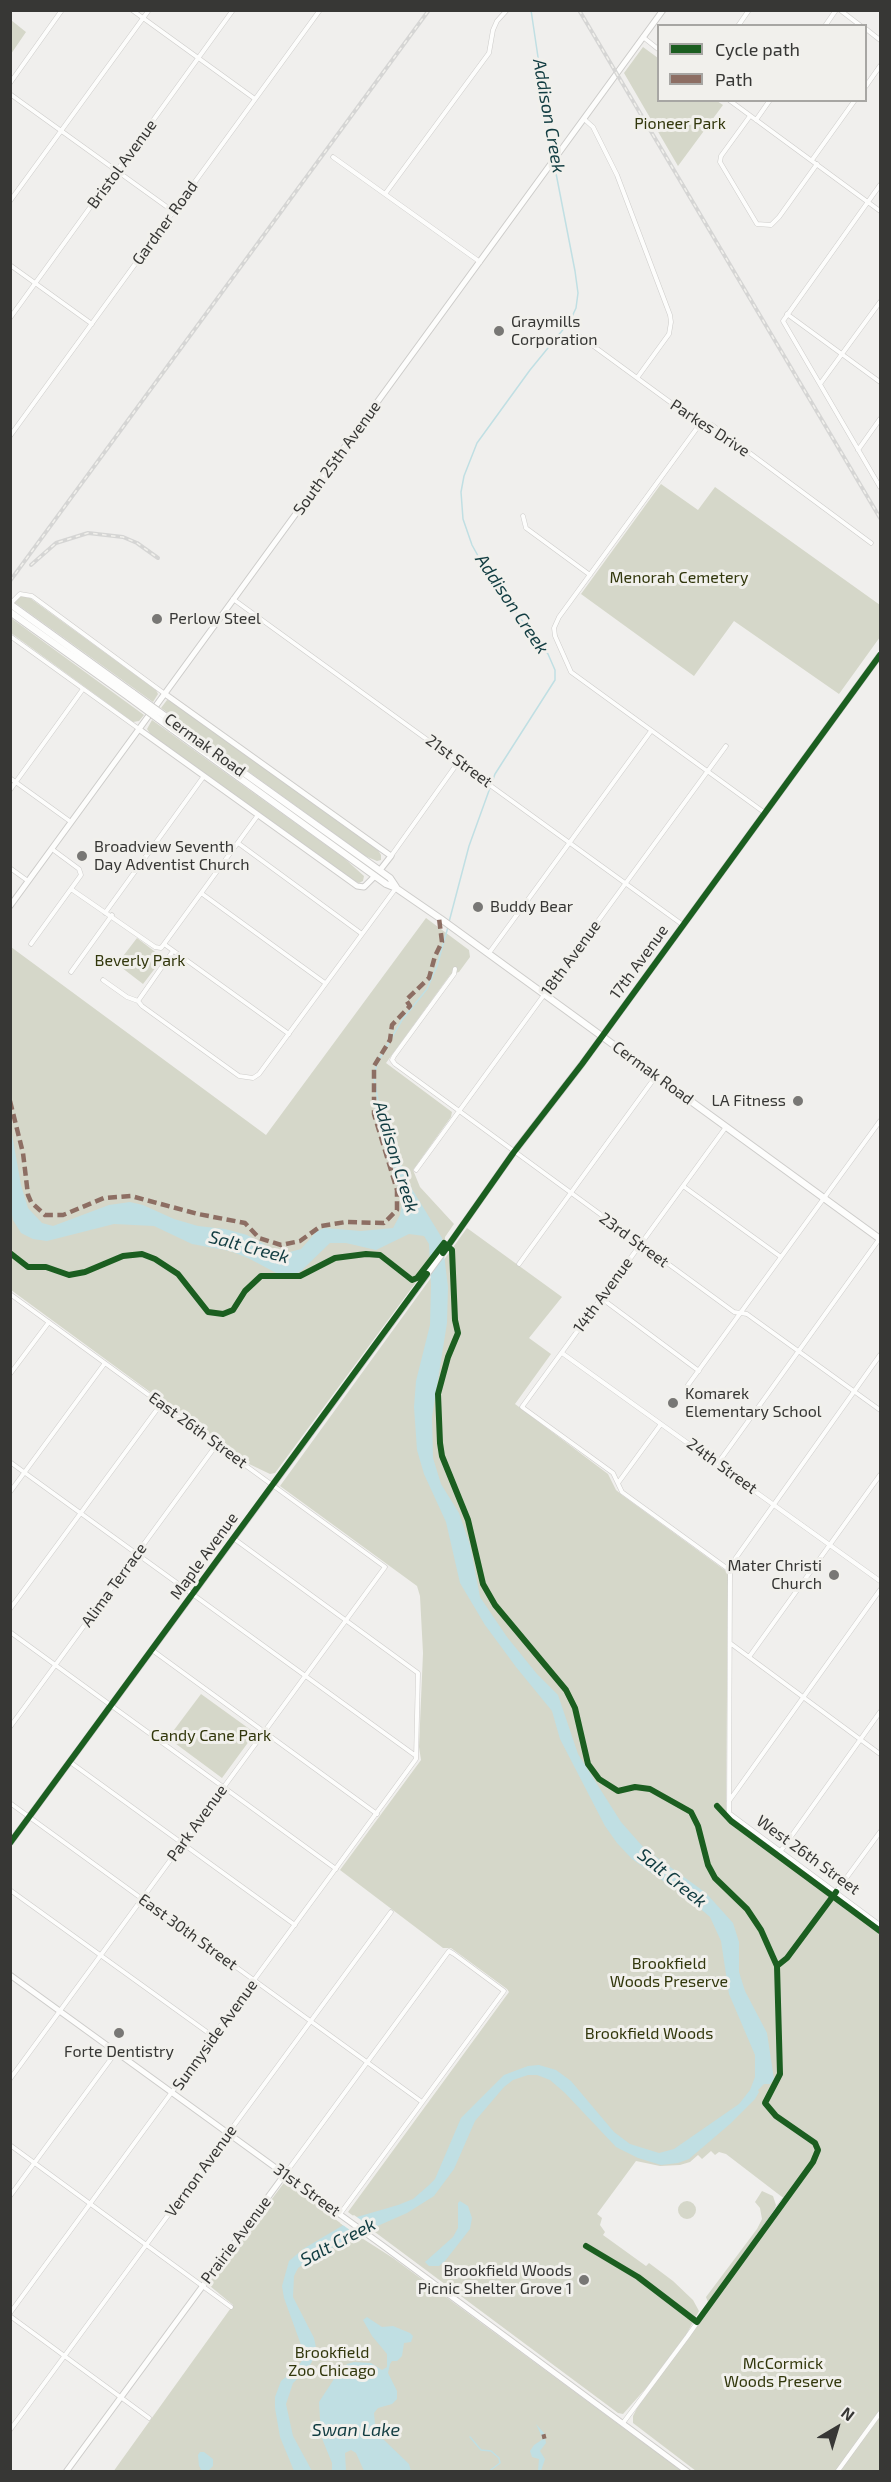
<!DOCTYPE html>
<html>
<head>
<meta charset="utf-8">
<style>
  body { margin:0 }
  #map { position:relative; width:891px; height:2482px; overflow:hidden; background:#f0efed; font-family:"Exo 2",sans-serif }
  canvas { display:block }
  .frame { position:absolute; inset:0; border:12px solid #373735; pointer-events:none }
  .legend { position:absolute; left:657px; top:24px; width:210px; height:78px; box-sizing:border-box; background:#f1f0ec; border:2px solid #a7a6a3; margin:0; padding:8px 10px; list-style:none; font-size:18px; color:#373735 }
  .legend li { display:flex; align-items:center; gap:12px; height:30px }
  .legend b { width:30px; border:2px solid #a7a6a3 }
  .north { position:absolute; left:807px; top:2398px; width:60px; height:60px; -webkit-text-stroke:4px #f1f0ec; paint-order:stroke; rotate:38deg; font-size:16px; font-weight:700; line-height:24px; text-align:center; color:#373735 }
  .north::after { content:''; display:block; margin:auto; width:21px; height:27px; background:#373735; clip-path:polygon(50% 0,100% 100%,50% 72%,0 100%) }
</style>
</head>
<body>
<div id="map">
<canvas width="891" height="2482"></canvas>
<div class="frame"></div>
<ul class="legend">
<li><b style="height:8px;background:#1b5e20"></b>Cycle path</li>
<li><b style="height:8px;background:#8d6e63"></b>Path</li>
</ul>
<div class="north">N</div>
</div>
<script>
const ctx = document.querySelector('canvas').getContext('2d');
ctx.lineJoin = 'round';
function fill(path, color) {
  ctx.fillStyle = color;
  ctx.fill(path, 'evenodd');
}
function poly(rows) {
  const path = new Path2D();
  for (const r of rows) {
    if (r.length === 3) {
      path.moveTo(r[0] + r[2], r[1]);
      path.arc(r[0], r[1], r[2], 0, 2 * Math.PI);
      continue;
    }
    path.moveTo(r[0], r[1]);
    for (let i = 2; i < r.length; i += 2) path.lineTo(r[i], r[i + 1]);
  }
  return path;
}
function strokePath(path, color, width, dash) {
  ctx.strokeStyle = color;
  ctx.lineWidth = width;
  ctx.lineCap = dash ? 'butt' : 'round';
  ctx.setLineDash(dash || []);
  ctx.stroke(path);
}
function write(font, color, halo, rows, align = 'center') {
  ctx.font = font + ' "Exo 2",sans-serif';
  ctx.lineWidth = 6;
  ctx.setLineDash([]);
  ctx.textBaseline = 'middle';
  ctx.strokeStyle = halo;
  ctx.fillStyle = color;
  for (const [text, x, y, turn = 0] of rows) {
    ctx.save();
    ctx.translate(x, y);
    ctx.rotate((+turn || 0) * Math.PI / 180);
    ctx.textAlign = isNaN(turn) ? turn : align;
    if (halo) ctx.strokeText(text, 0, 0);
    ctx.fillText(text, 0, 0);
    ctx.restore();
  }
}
fill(poly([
  [11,20,26,32,11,54],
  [643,47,658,58,658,100,717,101,723,105,678,166,624,73],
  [661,484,698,510,715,487,880,605,880,637,839,694,734,621,694,676,581,594],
  [21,596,30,598,156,690,158,694,153,702,14,602],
  [11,618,144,715,139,721,133,722,11,633],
  [167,700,171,701,378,850,381,855,381,860,377,861,365,856,161,708],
  [152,720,344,858,364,876,363,881,359,883,352,880,151,735,147,729],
  [426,918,469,950,470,957,459,972,450,975,386,1063,452,1112,451,1117,413,1170,420,1187,454,1224,445,1237,445,1243,275,1473,270,1474,247,1463,11,1290,11,947,266,1135],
  [137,938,163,958,143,984,117,964],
  [467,1228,562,1297,529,1338,551,1354,515,1404,608,1474,616,1490,622,1495,726,1571,728,1575,726,1814,880,1928,880,2471,696,2471,633,2423,633,2416,637,2408,786,2200,726,2154,719,2152,715,2155,711,2151,702,2159,698,2155,690,2162,680,2165,660,2166,636,2161,597,2214,602,2218,600,2225,605,2232,603,2235,646,2266,649,2263,673,2281,693,2300,699,2311,686,2335,647,2387,623,2414,618,2413,348,2212,509,1992,507,1989,451,1948,443,1948,340,1870,421,1760,419,1747,423,1653,420,1596,417,1586,280,1486],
  [201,1694,255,1733,222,1778,168,1738],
  [286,2180,337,2217,335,2219,343,2225,348,2238,357,2235,393,2258,682,2471,113,2472,233,2305,210,2286,210,2282],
  [762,2191,773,2196,776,2205,774,2211,708,2302,706,2297,757,2229,762,2219,760,2208,755,2202],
  [687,2210,9]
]), '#d5d7c9');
fill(poly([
  [378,1101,387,1118,400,1161,412,1189,442,1238,448,1287,447,1323,432,1417,433,1458,441,1484,459,1513,470,1545,480,1597,507,1637,537,1674,558,1695,578,1754,621,1822,644,1848,706,1893,733,1923,739,1942,739,1972,745,1991,767,2033,774,2079,770,2084,764,2084,758,2090,759,2092,755,2099,730,2124,689,2159,678,2163,661,2165,638,2158,616,2147,565,2093,550,2080,537,2075,528,2075,513,2080,504,2087,475,2121,454,2169,434,2196,407,2213,348,2239,308,2261,298,2268,294,2276,293,2297,314,2338,317,2352,308,2369,293,2383,286,2404,293,2436,312,2471,294,2471,280,2437,275,2408,275,2397,281,2381,297,2368,305,2356,284,2298,282,2286,289,2261,303,2249,357,2217,398,2205,413,2199,428,2186,435,2179,461,2118,504,2075,528,2066,539,2065,556,2070,571,2081,614,2132,630,2144,659,2153,674,2149,739,2104,750,2090,755,2077,755,2055,729,1994,721,1941,710,1917,689,1899,632,1859,617,1843,605,1826,560,1739,552,1711,516,1667,485,1625,460,1583,446,1522,424,1474,417,1450,414,1407,416,1381,430,1325,431,1285,429,1244,424,1236,409,1234,376,1250,346,1243,330,1243,301,1271,294,1275,282,1276,248,1258,230,1251,192,1244,154,1226,114,1224,47,1241,33,1239,21,1233,13,1220,11,1210,10,1123,21,1185,28,1208,42,1223,53,1226,109,1205,130,1202,143,1205,174,1219,198,1226,225,1229,247,1235,273,1249,286,1253,301,1249,317,1231,325,1228,361,1231,393,1228,400,1215,402,1204,392,1162,376,1117,374,1105],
  [460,2201,468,2206,472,2218,470,2229,445,2261,439,2266,429,2266,425,2262,453,2237,458,2228,458,2203],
  [367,2317,382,2327,393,2326,410,2333,413,2336,411,2342,404,2343,402,2356,397,2361,392,2361,390,2364,388,2373,397,2391,397,2399,392,2404,378,2408,374,2413,375,2424,383,2439,409,2464,411,2471,364,2471,356,2453,351,2450,345,2453,346,2471,332,2471,332,2463,321,2436,319,2402,336,2376,347,2364,354,2362,371,2363,382,2370,387,2367,387,2354,372,2336,363,2320],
  [536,2424,544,2433,546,2443,540,2451,545,2459,541,2471,538,2471,539,2459,532,2457,530,2451,534,2445,543,2439],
  [200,2452,204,2452,213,2459,213,2466,208,2471,202,2471,199,2466,198,2455]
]), '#c0dfe3');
fill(poly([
  [354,2215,375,2230,360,2237,340,2223]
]), '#f0efed');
strokePath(poly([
  [531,10,553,158],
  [449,922,469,846,495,774,555,680,555,670,548,654,493,583,472,545,463,519,461,492,464,476,477,443,530,370,570,321,576,308,578,293,575,271,554,163],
  [378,1101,374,1077,377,1063,402,1020,427,989,437,966,448,927],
  [470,2437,481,2450,491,2451,499,2458,500,2463,488,2472]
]), '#c0dfe3', 1.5);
const street = poly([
  [132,10,255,99],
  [840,10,861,26],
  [738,26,749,10],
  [825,26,836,10],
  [866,29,880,40],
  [643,37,658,49],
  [10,83,62,10],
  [866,86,880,66],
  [10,94,174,212],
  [729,100,880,211],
  [750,116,721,156,720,162,757,224,771,225,779,217,817,164],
  [584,119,593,127,617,175,670,315,671,322,669,334,637,378],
  [756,120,770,100],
  [333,157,480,262],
  [812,160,855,100],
  [880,185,783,321,880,487],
  [385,194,489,53,493,30,497,21,507,10],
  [10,201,149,10],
  [10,265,92,324],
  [787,314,880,382],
  [10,318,233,10],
  [577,334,700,424,712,425,871,543],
  [820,384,880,302],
  [700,424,559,617,554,628,555,636,571,672,765,813],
  [10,436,320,10],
  [858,450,880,419],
  [523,516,526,528,590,575],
  [233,599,683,925],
  [10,604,20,594,32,596,165,694],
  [10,636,139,729],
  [10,778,71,822],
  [10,790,83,689],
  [238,843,362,934],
  [391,856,459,761],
  [10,868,28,881],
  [71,889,155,947,161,948,164,944,289,1034],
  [201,893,325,983],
  [105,913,204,776],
  [31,944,81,875,79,869,52,849],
  [164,944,258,815],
  [489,953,651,731],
  [455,969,454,974,394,1056,392,1060,395,1064,734,1312,747,1314,880,1410],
  [71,972,112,915],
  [103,980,127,997,138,1001],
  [138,1001,142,1006,239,1076,253,1078,259,1074,396,888],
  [138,1001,173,951],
  [726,1127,522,1407,613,1473,622,1492,728,1569],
  [416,1170,726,746],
  [683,1186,781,1257],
  [519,1264,656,1076],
  [10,1294,385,1567,10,2079],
  [601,1298,699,1371],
  [562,1353,880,1581],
  [10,1374,49,1322],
  [688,1385,880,1121],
  [10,1462,416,1756],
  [718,1463,880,1238],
  [618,1483,661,1424],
  [10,1492,105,1363],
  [728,1569,730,1573,729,1813,880,1925],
  [728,1569,880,1355],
  [10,1609,161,1404],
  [10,1632,336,1869],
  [730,1643,880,1754],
  [152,1650,377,1814],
  [749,1657,880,1475],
  [10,1727,217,1444],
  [70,1762,295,1925],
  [729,1801,880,1590],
  [10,1803,422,2102],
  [780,1852,880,1712],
  [10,1890,214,2037],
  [836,1892,880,1832],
  [10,2145,231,2307],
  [285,2174,449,1951,454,1954,504,1991,340,2214],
  [10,2196,116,2052],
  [10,2313,416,1759,418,1673,233,1538],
  [10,2316,149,2418],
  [623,2423,687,2337,783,2201],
  [10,2430,391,1912],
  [837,2472,880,2413]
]);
const secondary = poly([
  [165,694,391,856,380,870],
  [140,730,357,886,364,887,375,876],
  [10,906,663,10],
  [10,1843,448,1246,514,1152,582,1064,880,655],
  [10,1975,382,2245,688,2472],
  [66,2472,285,2174]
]);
const primary = poly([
  [10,604,133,693],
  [10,612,130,698],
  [176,724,390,878,396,887],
  [172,729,386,884,396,888,441,919,880,1239]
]);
strokePath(street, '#cdccca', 5);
strokePath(secondary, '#cdccca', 7);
strokePath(primary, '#cdccca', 8);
strokePath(street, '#fdfdfc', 4);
strokePath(secondary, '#fdfdfc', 5);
strokePath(primary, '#fdfdfc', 6);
const rail = poly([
  [579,10,880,518],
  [31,565,56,543,88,533,123,537,137,543,158,558],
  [10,581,429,10]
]);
strokePath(rail, '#d5d5d4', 4);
strokePath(rail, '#f1f0ec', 1.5, [4.5]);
const primaryBridge = poly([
  [133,693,176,724],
  [130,698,172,729]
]);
strokePath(primaryBridge, '#cdccca', 8, []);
strokePath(primaryBridge, '#fdfdfc', 6);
strokePath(poly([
  [10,1101,23,1153,28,1195,31,1202,45,1215,63,1215,104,1198,131,1196,198,1214,245,1223,259,1238,281,1245,300,1241,321,1226,346,1222,384,1223,397,1210,397,1190,374,1114,374,1066,390,1040,392,1025,410,1006,406,1000,429,978,435,956,442,942,439,918],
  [542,2437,546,2436]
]), '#8d6e63', 4.5, [9, 4.5]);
strokePath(poly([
  [10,1253,28,1267,46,1267,69,1275,85,1272,123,1256,142,1254,155,1259,178,1274,208,1312,223,1314,233,1310,245,1291,261,1276,300,1276,335,1258,366,1254,380,1255,412,1280,417,1278,444,1243,452,1250,455,1320,458,1333,448,1357,438,1394,440,1443,442,1456,468,1520,483,1584,495,1605,566,1690,575,1708,588,1764,599,1779,618,1791,635,1787,650,1789,691,1812,698,1826,708,1865,715,1878,747,1909,761,1930,777,1966,780,2074,765,2103,776,2116,815,2143,818,2150,813,2162,697,2322,638,2277,586,2246],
  [443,1253,514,1152,582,1064,880,655],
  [717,1806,731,1821,880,1931],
  [10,1843,427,1274],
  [777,1966,787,1958,836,1892]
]), '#1b5e20', 6);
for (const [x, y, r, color] of [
  [499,331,6,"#787775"],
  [157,619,6,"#787775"],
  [82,856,6,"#787775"],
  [478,907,6,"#787775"],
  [798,1101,6,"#787775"],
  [673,1403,6,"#787775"],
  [834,1575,6,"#787775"],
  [119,2033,6,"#787775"],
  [584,2280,6,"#787775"]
]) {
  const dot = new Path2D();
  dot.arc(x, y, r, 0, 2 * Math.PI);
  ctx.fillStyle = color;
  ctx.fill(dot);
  strokePath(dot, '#f1f0ec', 2);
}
write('16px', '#32370c', '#f1f0ec', [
  ["Pioneer Park",680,124],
  ["Menorah Cemetery",679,578],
  ["Beverly Park",140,961],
  ["Candy Cane Park",211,1736],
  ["Brookfield",669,1964],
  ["Woods Preserve",669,1982],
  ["Brookfield Woods",649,2034],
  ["Brookfield",332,2353],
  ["Zoo Chicago",332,2371],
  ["McCormick",783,2364],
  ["Woods Preserve",783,2382]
]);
write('16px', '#373735', '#f1f0ec', [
  ["Bristol Avenue",122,164,-54],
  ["Gardner Road",165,223,-54],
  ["Parkes Drive",710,428,33],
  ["South 25th Avenue",337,458,-54],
  ["Cermak Road",205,745,36],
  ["21st Street",459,761,36],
  ["18th Avenue",571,958,-54],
  ["17th Avenue",639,962,-54],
  ["Cermak Road",653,1073,36],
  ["23rd Street",634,1240,36],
  ["14th Avenue",603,1295,-54],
  ["East 26th Street",198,1430,36],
  ["24th Street",722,1466,36],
  ["Maple Avenue",204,1556,-54],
  ["Alima Terrace",114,1585,-54],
  ["Park Avenue",197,1823,-54],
  ["West 26th Street",808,1855,36],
  ["East 30th Street",188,1932,36],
  ["Sunnyside Avenue",215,2035,-54],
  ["Vernon Avenue",201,2171,-54],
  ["31st Street",307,2190,36],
  ["Prairie Avenue",236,2240,-53]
]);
write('16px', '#373735', '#f1f0ec', [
  ["Graymills",511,322],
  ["Corporation",511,340],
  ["Perlow Steel",169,619],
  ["Broadview Seventh",94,847],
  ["Day Adventist Church",94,865],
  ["Buddy Bear",490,907],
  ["LA Fitness",786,1101,"right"],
  ["Komarek",685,1394],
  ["Elementary School",685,1412],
  ["Mater Christi",822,1566,"right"],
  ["Church",822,1584,"right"],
  ["Forte Dentistry",119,2052,"center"],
  ["Brookfield Woods",572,2271,"right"],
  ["Picnic Shelter Grove 1",572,2289,"right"]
], 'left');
write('italic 18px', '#113c41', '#f1f0ec', [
  ["Addison Creek",549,116,80],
  ["Addison Creek",512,604,56],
  ["Addison Creek",396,1157,73],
  ["Salt Creek",249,1247,15],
  ["Salt Creek",672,1878,39],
  ["Salt Creek",338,2242,-28],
  ["Swan Lake",356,2430]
]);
</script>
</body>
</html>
